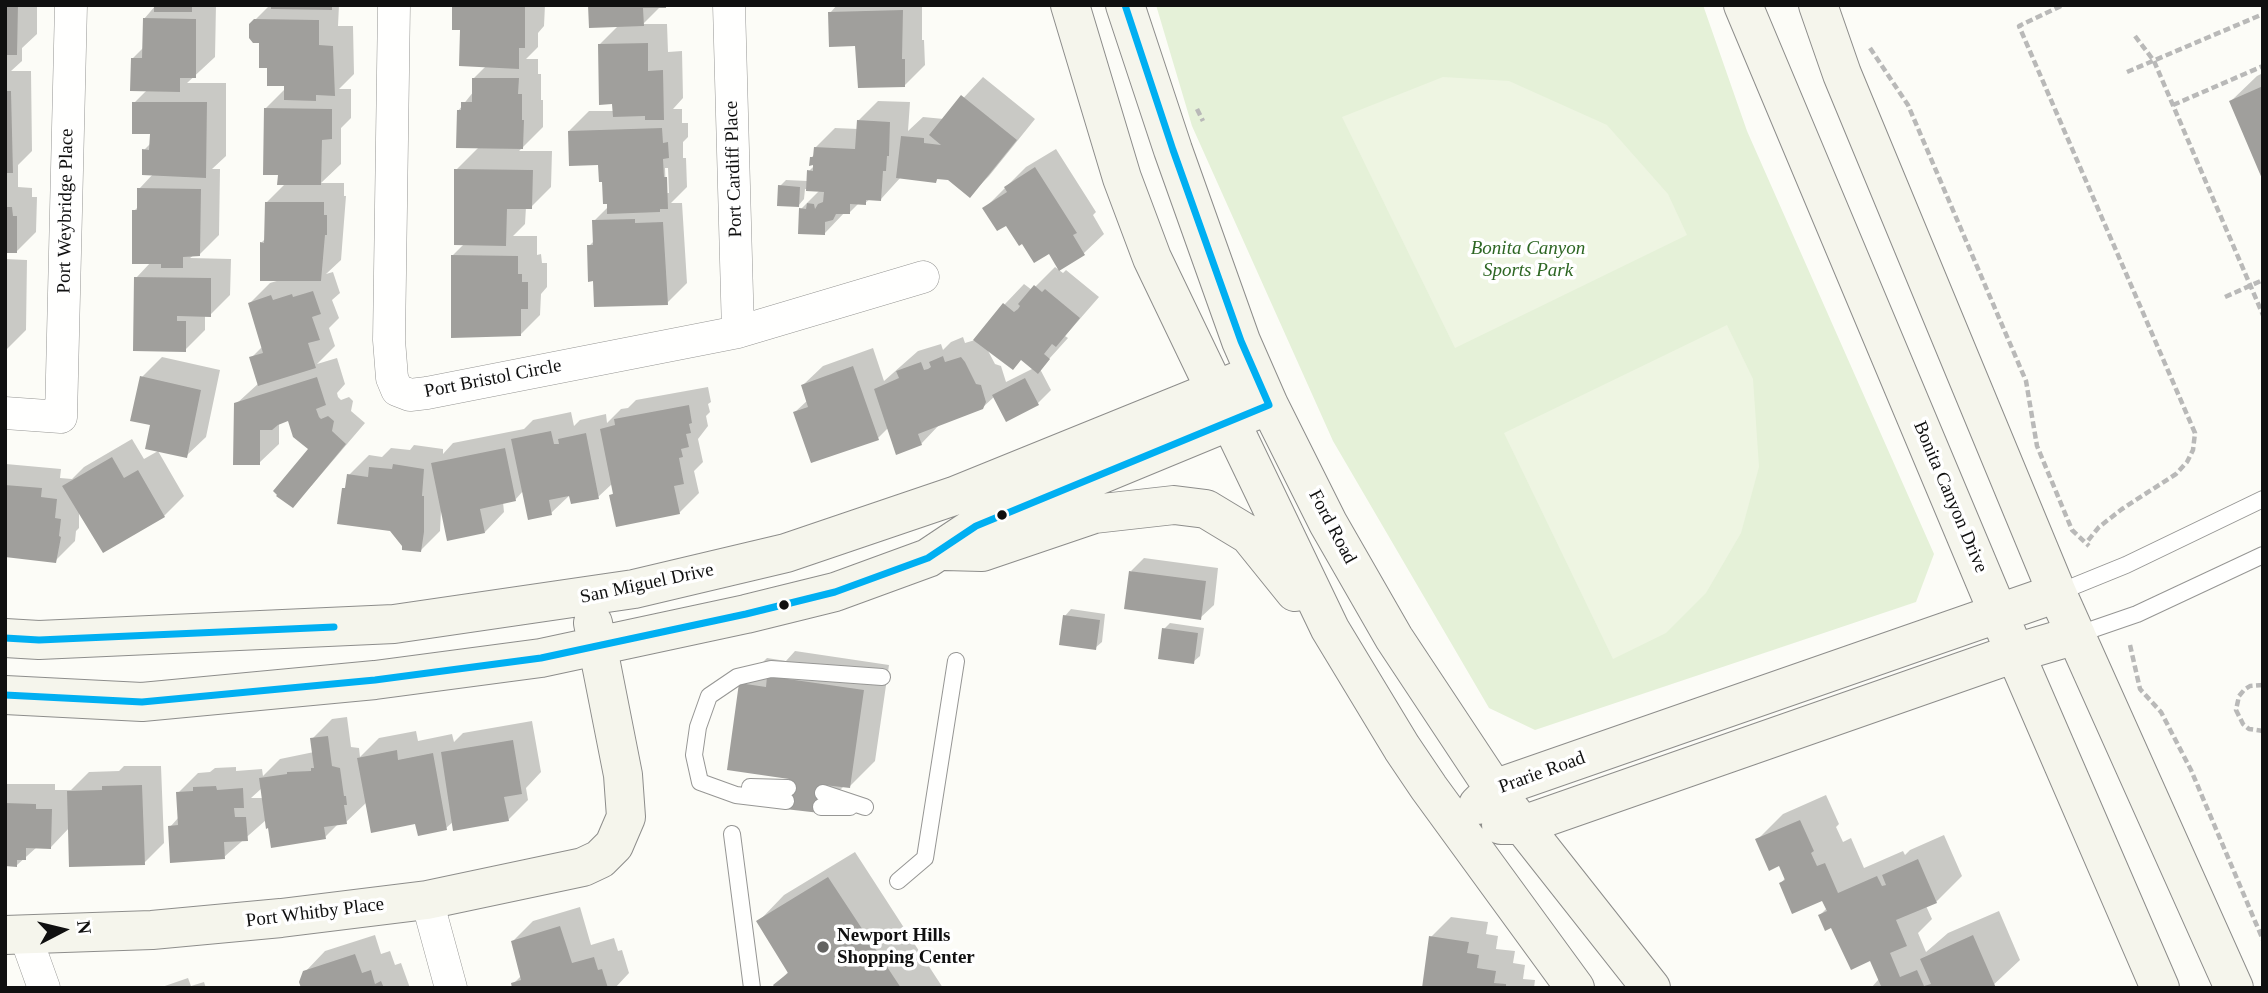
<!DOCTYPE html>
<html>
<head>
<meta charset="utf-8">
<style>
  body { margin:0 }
  #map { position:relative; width:2268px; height:993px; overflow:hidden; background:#fcfcf7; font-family:Georgia,serif }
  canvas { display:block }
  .frame { position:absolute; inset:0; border:7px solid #101010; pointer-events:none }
  .north { position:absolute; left:28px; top:895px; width:70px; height:70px; -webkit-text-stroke:5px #fff; paint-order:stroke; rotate:83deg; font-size:19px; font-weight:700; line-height:28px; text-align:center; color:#101010 }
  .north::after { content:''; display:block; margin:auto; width:24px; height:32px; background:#101010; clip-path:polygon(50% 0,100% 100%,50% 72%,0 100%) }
</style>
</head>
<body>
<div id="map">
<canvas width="2268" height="993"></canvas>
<div class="frame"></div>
<div class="north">N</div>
</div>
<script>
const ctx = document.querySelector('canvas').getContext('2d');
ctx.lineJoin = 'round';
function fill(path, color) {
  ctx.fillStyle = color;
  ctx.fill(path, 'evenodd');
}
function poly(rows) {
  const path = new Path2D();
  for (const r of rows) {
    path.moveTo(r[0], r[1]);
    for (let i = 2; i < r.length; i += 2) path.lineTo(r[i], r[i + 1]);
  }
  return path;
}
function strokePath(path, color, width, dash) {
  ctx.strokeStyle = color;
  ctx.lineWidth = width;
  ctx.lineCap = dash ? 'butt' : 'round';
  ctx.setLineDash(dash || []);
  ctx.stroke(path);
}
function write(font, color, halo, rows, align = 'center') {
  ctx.font = font + ' Georgia,serif';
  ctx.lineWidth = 7;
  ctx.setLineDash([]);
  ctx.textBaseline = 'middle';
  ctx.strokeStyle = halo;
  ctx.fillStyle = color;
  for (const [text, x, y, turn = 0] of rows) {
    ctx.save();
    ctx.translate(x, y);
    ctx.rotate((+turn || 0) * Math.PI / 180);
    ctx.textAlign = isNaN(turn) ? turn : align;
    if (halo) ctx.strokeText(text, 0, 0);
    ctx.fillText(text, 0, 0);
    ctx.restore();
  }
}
fill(poly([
  [1156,5,1703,5,1747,131,1934,554,1916,602,1535,730,1489,708,1333,441,1192,126]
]), '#e5f1d8');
fill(poly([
  [1443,77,1509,81,1607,125,1668,194,1687,235,1455,348,1342,117],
  [1727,325,1753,379,1759,467,1741,533,1706,593,1666,633,1613,659,1504,433]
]), '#eef5e2');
fill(poly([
  [5,5,37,5,37,34,22,48,22,61,11,71,31,71,32,151,18,165,18,187,32,188,32,197,37,197,36,232,16,252,5,251],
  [156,5,216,5,215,57,187,83,226,83,226,156,212,169,220,169,219,235,199,255,194,255,190,258,231,259,230,295,210,315,205,315,205,330,185,350,136,278,151,262,134,211,138,207,139,189,154,173,144,150,151,143,152,133,134,103,147,90,132,59,144,47,144,19],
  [270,5,339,5,338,26,353,26,354,74,339,89,351,89,351,118,341,128,341,164,321,183,344,183,344,196,346,196,341,260,326,274,333,272,340,293,332,300,339,318,329,328,335,346,317,364,337,358,345,384,337,393,338,397,341,400,349,397,353,401,351,411,365,423,312,485,293,505,310,449,289,419,279,423,279,444,259,463,236,404,259,383,251,358,263,346,250,303,270,283,280,280,261,243,266,238,267,202,286,183,279,173,266,108,286,88,269,67,261,41,251,24],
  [454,5,545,5,544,26,538,33,538,47,526,59,538,59,538,74,541,74,541,100,543,100,543,127,519,151,552,151,551,187,531,207,526,207,525,224,513,236,537,236,537,255,541,254,542,263,547,263,547,287,541,294,540,315,520,335,452,256,465,243,456,170,479,147,458,111,474,91,474,78,487,65,462,28],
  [590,5,661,6,643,24,667,24,668,52,682,51,683,98,673,109,682,109,682,123,688,123,688,137,683,142,683,158,686,158,687,187,671,203,682,203,687,283,667,303,595,280,589,246,595,240,594,221,609,206,600,163,569,131,589,111,614,111,599,45,619,25],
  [665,168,668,168,669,193,666,193],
  [837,5,922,5,922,40,924,40,925,65,905,85,856,44,830,13],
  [2263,73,2263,176,2231,101,2257,76],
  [983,77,1035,119,989,176,970,195,949,179,939,177,936,181,901,177,881,199,870,199,865,203,859,203,849,213,845,212,825,233,801,209,820,190,805,189,804,199,798,206,780,186,786,180,808,181,809,171,816,164,811,158,815,154,815,148,835,128,858,129,858,121,878,101,910,102,908,131,923,117,944,119],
  [1056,149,1096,212,1093,215,1104,234,1084,253,1060,269,1049,252,1022,242,1007,223,985,208,1026,167],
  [5,259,27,260,26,330,6,350],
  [1055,267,1063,273,1066,270,1099,297,1065,336,1068,338,1040,369,1051,390,1038,403,995,396,982,408,941,423,921,444,889,427,878,438,795,412,808,400,803,385,823,366,873,348,884,381,918,351,941,344,943,350,951,342,963,337,965,343,975,340,1005,304,1024,284,1032,290],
  [986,347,1022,359,1034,368,1006,382,1001,366,995,364],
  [162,357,220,370,206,437,186,456,152,424,142,377],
  [708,387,711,402,708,404,710,412,706,416,708,426,698,439,703,462,694,471,699,493,679,513,611,495,615,492,613,483,598,497,571,494,551,513,523,491,515,500,503,502,504,512,485,532,441,510,440,531,420,551,391,530,344,489,348,485,349,475,369,455,382,457,391,448,410,450,414,445,443,449,443,454,453,443,524,429,533,420,571,412,574,426,580,420,606,414,607,423,621,409,628,408,636,400],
  [132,439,144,459,158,451,184,496,164,516,79,512,79,528,76,531,75,541,55,561,5,555,6,464,61,469,60,478,72,479,84,467],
  [1144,558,1218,568,1214,605,1200,618,1131,571],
  [1071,609,1105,614,1102,642,1095,648,1065,616],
  [1170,623,1204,628,1200,656,1193,662,1164,629],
  [795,651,889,665,875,761,849,787,844,786,819,811,791,778,741,684,767,658,786,661],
  [347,717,351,747,359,748,360,757,379,738,416,731,418,741,452,734,454,742,463,733,532,721,541,772,526,788,528,800,508,820,454,821,446,828,417,822,367,802,346,822,339,823,325,837,266,820,224,857,170,827,179,817,178,793,198,773,210,772,215,768,236,767,236,771,262,769,263,776,280,759,314,752,312,739,332,719],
  [262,788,263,798,251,798],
  [124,766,161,766,164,843,144,863,70,827,51,847,37,847,17,865,5,865,5,784,55,784,55,790,71,790,89,772,119,771],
  [1826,795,1839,824,1836,827,1843,842,1851,838,1864,868,1903,851,1905,855,1910,850,1944,835,1962,876,1936,902,1926,906,1932,919,1918,933,1926,952,1948,933,1999,911,2020,960,1990,988,1871,988,1879,979,1871,959,1820,915,1827,908,1823,899,1781,883,1786,877,1780,864,1757,840,1783,814],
  [855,852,943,988,777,988,776,985,789,971,759,921,784,895],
  [580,907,591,945,614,938,618,951,622,950,629,973,615,988,514,988,513,984,522,975,513,941,533,921],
  [1451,917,1488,922,1486,934,1498,936,1496,949,1515,951,1513,963,1525,965,1523,979,1535,980,1534,988,1424,988,1431,937],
  [375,935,381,954,390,951,395,965,401,963,410,988,303,988,305,972,325,951],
  [188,978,191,986,204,982,206,988,159,988]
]), '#0003');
fill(poly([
  [5,5,18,5,17,55,5,55],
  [154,5,192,5,192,12,154,12],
  [271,5,332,5,332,10,271,9],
  [452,5,525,5,525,48,519,48,519,69,459,66,460,30,452,30],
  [588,5,666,5,666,8,643,8,644,26,589,28],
  [903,10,902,59,905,59,905,87,858,88,855,46,829,47,828,12],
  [143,18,196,19,196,78,180,78,180,92,130,91,131,58,142,58],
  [254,19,319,20,319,45,333,46,335,96,316,95,316,101,284,100,284,86,267,86,267,68,259,68,259,43,253,43,249,38,249,24],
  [648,43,648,71,663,70,664,120,645,120,645,116,613,117,612,104,599,105,598,44],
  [472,78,519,78,518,94,522,94,522,120,524,120,523,149,456,148,457,110,461,110,461,102,472,102],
  [2263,86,2263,181,2229,101],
  [5,91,11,91,13,173,5,173],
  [961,95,1017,140,970,198,948,180,937,179,936,183,896,178,901,136,924,138,924,143,941,145,929,135],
  [132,102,207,102,206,178,142,175,142,149,149,150,150,134,132,134],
  [264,108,332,109,332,139,322,140,321,185,277,185,278,175,263,175],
  [857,120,890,122,889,156,887,156,886,171,883,171,881,201,866,200,866,205,850,204,850,214,836,214,833,220,825,222,825,235,798,234,799,208,806,209,807,203,814,204,815,209,818,204,823,202,824,192,806,191,807,170,813,171,813,165,809,166,810,157,813,157,814,147,855,149],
  [662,128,663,143,668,142,669,158,663,159,664,177,667,177,668,209,660,209,660,212,607,214,607,204,603,204,602,182,599,182,598,165,569,166,568,131],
  [1035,167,1077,233,1073,235,1085,255,1059,271,1049,254,1034,263,1022,244,1019,246,1006,226,997,231,982,208,1007,192,1004,187],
  [454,169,533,170,532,209,507,209,506,246,454,245],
  [778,185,800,187,799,207,777,206],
  [137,188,201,189,200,256,183,257,183,268,161,268,161,264,132,264,132,210,137,210],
  [265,202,324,202,324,215,327,215,327,235,325,235,321,281,260,281,260,242,264,243],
  [5,207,12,207,13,216,17,216,17,253,5,253],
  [635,219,635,223,663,222,668,305,594,307,593,281,588,282,587,245,593,245,592,220],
  [451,255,518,256,518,274,522,274,522,282,528,282,528,309,521,309,521,336,451,338],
  [134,277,211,278,211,317,177,316,177,321,186,321,186,352,133,351],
  [1034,285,1042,292,1045,289,1080,318,1056,347,1052,344,1044,354,1050,359,1038,374,1021,360,1013,370,973,340,1003,303,1014,312,1018,309,1020,306,1018,304],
  [313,291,321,314,312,317,320,340,308,343,316,368,258,386,249,357,263,353,248,303,271,295,273,300,292,294,293,297],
  [943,356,945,362,961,357,965,362,976,384,981,385,986,402,983,409,918,434,922,445,896,455,874,389,899,378,896,371,921,362,924,370,928,369,931,367,929,362],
  [853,366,879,440,811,463,793,412,808,407,801,385],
  [140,376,201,390,187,458,145,449,150,425,130,421],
  [317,377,326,405,316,409,319,417,321,419,328,416,334,421,332,431,346,444,293,508,276,496,277,495,273,491,308,449,293,437,288,421,278,425,272,430,260,430,260,465,233,465,234,403],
  [1025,378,1039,405,1006,422,992,395],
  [689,405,692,423,689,424,691,433,686,434,689,447,681,449,683,457,679,458,684,484,674,486,680,514,616,527,609,495,613,494,600,429,615,425,614,419],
  [551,431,554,444,559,444,558,439,586,433,599,499,571,504,569,496,549,500,552,515,528,520,511,439],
  [505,448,516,501,480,509,485,533,447,541,431,463],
  [112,457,124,478,138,470,165,517,103,553,62,486],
  [393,464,424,469,422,496,424,496,424,532,421,552,402,550,402,546,390,531,337,524,342,488,345,488,347,474,368,477,369,467,392,469],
  [5,485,42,488,41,497,57,499,55,518,61,519,59,536,61,537,56,563,5,557],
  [1129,571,1206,581,1201,620,1124,609],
  [1063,615,1100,620,1096,650,1059,645],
  [1162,628,1198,633,1194,664,1158,659],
  [767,676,864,690,850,788,824,785,820,813,785,809,789,779,727,770,739,683,766,687],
  [328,736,332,766,340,768,344,796,346,796,347,805,344,805,347,824,324,827,326,839,271,848,268,828,266,829,259,778,287,774,287,772,311,771,311,768,314,768,310,738],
  [513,740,522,794,504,797,509,821,453,831,441,752],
  [397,750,398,760,433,753,447,830,418,836,415,824,371,833,357,758],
  [142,785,145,865,69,867,67,791,102,790,102,786],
  [216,786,217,790,243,788,244,808,234,808,235,817,246,817,248,841,224,842,225,859,170,863,168,826,178,825,176,792,193,791,193,787],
  [5,803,36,804,36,809,52,809,51,849,26,848,26,860,17,860,17,867,5,866],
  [1800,820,1814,851,1811,853,1817,866,1825,863,1838,893,1877,876,1882,886,1886,885,1882,875,1918,859,1937,903,1896,920,1907,946,1890,953,1900,977,1917,970,1924,986,1931,984,1920,959,1973,935,1996,988,1876,988,1881,986,1870,961,1851,970,1831,928,1825,931,1818,915,1827,911,1822,901,1792,914,1779,883,1785,880,1779,866,1769,871,1755,839],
  [828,877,901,988,775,988,773,985,788,973,756,921],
  [560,926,572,963,594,957,598,970,602,969,608,988,512,988,511,983,521,980,511,941],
  [1429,936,1469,942,1467,953,1479,955,1477,968,1496,971,1494,983,1506,984,1506,988,1422,988],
  [355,954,362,973,371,970,375,984,381,981,384,988,301,988,299,982,303,971]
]), '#a09f9c');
const lane = poly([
  [2057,593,2126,565,2263,499],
  [2076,635,2137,614,2263,555],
  [750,787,788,788],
  [823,793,865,807],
  [786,801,736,795,700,782,694,755,698,727,709,696,737,677,771,669,882,677],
  [821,807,850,807],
  [732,834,752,988],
  [898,881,925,858,956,661]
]);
const street = poly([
  [394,5,389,340,392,378,397,390,410,395,427,393,738,332,923,277],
  [729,5,738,332],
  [5,413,61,417,71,5],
  [427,900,451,988],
  [25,935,44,988]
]);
const secondary = poly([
  [1070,5,1122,178,1152,258,1330,629,1402,748,1429,788,1575,988],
  [1125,5,1173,150,1241,341,1269,405,1328,523,1394,638,1494,789,1651,988],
  [1743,5,2015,653,2160,988],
  [1818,5,1842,74,2057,593,2234,988],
  [945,551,982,552,1094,514,1174,505,1206,509,1249,535,1295,592],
  [5,638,39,640,394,624,634,589,786,553,954,496,1255,374],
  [5,695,142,702,375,680,541,658,746,614,835,592,928,558,976,526,1269,405],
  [1478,805,1494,789,2057,593],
  [1501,825,1523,825,2015,653,2076,635],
  [5,935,152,930,281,918,427,900,583,867,600,859,614,845,626,817,623,775,593,623]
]);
strokePath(lane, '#969694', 18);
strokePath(street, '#969694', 33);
strokePath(secondary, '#8d8d8b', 40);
strokePath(poly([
  [2123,5,2123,6],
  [2061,6,2019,26,2195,433,2193,450,2187,462,2176,474,2122,509,2099,527,2086,543],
  [2135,36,2154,61,2263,315],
  [1870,48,1908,105,2026,381,2037,446,2072,530,2089,546],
  [2127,72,2263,14],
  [2173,105,2263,66],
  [1197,109,1203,121],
  [2225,297,2263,280],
  [2130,645,2140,689,2161,712,2191,770,2263,940],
  [2263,685,2250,686,2244,690,2239,696,2236,710,2243,724,2249,729,2263,731]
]), '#b9b9b8', 4.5, [7, 3.5]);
strokePath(lane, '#fffffe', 16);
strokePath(street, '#fffffe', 32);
strokePath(secondary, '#f5f5ec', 38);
strokePath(poly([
  [5,638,39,640,334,627],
  [5,695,142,702,375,680,541,658,746,614,835,592,928,558,976,526,1269,405,1241,341,1173,150,1125,5]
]), '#00aff2', 7);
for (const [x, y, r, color] of [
  [1002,515,6,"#101010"],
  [784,605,6,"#101010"],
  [823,947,7,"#636361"]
]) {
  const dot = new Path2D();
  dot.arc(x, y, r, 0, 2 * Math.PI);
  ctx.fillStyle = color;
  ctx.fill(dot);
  strokePath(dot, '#fff', 2.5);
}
write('19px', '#101010', '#fff', [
  ["Port Cardiff Place",734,169,-92],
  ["Port Weybridge Place",66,211,-89],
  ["Port Bristol Circle",493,379,-11],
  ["Bonita Canyon Drive",1950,497,67],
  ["Ford Road",1332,527,62],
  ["San Miguel Drive",647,584,-12],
  ["Prarie Road",1542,773,-20],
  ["Port Whitby Place",315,913,-7]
]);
write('italic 19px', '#2d6623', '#fff', [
  ["Bonita Canyon",1528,249],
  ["Sports Park",1528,271]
]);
write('bold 19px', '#101010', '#fff', [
  ["Newport Hills",837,936],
  ["Shopping Center",837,958]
], 'left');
</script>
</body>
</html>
